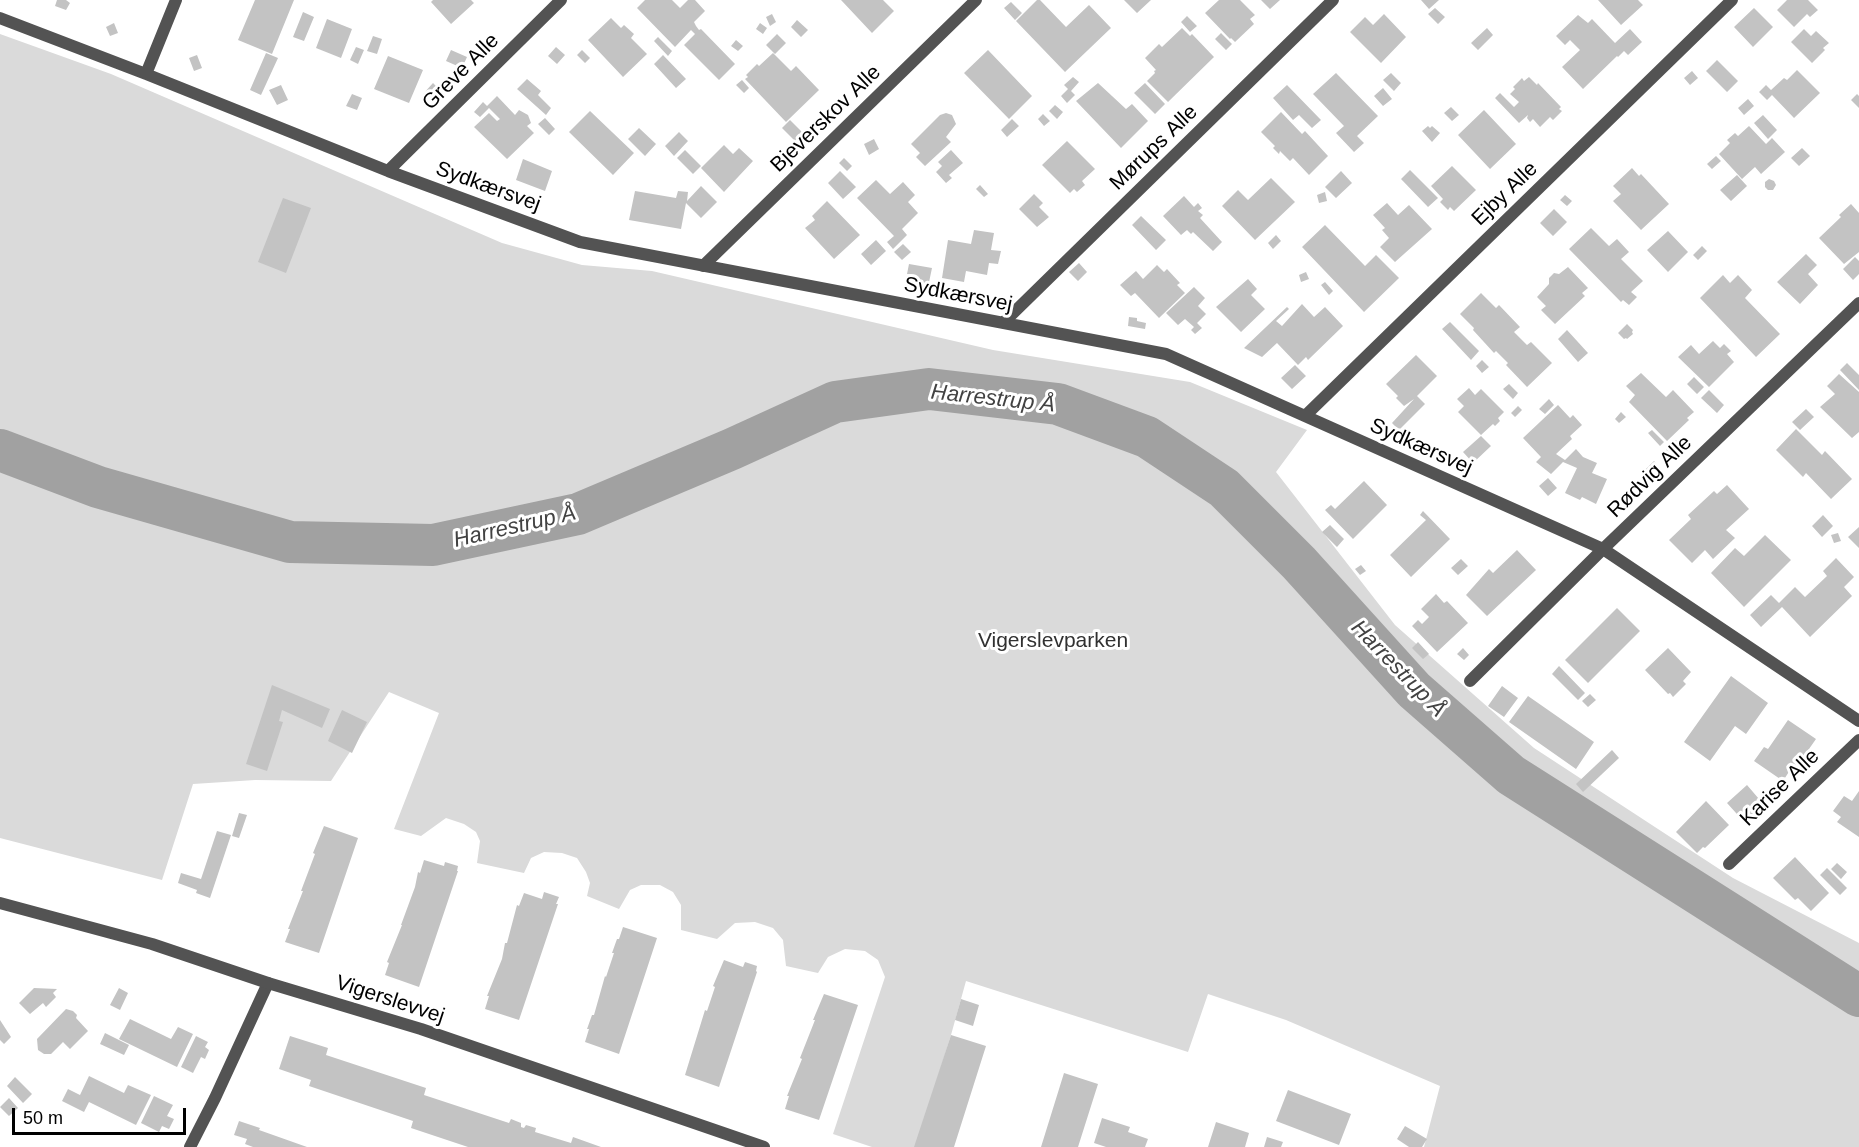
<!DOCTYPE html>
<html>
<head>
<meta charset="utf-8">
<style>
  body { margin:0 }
  #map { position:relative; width:1859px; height:1147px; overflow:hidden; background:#fff; font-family:Helvetica,sans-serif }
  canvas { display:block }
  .scale { position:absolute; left:12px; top:1108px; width:174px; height:27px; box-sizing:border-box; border:3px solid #000; border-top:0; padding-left:8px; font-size:18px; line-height:21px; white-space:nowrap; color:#000; -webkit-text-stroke:4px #fff; paint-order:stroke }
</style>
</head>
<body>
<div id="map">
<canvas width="1859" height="1147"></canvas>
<div class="scale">50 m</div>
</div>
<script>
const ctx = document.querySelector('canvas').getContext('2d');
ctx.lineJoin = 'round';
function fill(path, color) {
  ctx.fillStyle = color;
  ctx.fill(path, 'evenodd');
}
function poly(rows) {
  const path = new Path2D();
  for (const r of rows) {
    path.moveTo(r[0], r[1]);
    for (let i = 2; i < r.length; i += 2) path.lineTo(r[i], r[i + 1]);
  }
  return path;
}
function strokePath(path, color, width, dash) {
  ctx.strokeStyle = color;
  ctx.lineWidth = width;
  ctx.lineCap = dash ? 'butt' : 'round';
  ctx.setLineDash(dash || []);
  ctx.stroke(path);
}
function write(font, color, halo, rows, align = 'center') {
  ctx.font = font + ' Helvetica,sans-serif';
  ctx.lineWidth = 6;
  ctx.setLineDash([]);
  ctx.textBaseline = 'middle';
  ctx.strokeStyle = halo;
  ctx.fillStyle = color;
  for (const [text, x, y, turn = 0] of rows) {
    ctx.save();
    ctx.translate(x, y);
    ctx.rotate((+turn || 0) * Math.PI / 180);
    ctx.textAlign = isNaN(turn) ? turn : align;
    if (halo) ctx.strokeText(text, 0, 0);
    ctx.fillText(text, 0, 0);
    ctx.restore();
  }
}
fill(poly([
  [0,34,111,74,502,243,582,265,652,271,993,350,1190,382,1307,430,1276,472,1395,625,1534,748,1733,878,1859,943,1859,1147,1424,1147,1440,1086,1286,1020,1208,994,1188,1052,966,981,951,1035,916,1147,872,1147,833,1134,885,977,878,960,865,951,845,949,828,957,818,973,786,966,783,940,773,928,755,922,735,923,717,939,681,930,681,905,673,892,660,885,641,885,630,890,619,909,587,896,590,883,586,872,577,858,562,853,544,852,531,858,524,873,477,863,480,841,476,832,464,824,446,818,421,836,394,829,439,713,389,692,331,781,255,780,193,784,162,880,0,838]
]), '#dadada');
strokePath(poly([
  [0,450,98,487,290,542,433,545,578,514,732,449,835,402,929,389,1058,404,1147,437,1224,488,1299,563,1414,690,1511,775,1859,996]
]), '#a1a1a1', 42);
fill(poly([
  [57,0,66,0,70,3,66,10,55,6],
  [255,0,294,0,272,54,238,40],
  [433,0,471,0,474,3,451,24,431,2],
  [645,0,672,0,680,8,688,0,695,0,705,11,694,22,696,26,699,30,701,29,735,64,719,80,684,45,695,34,691,30,675,47,637,8],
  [841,0,883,0,894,11,872,33],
  [1037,0,1040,0,1066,27,1089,5,1111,28,1065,72,1016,21],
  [1124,0,1151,0,1137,13],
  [1219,0,1240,0,1255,15,1250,19,1254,24,1235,42,1231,38,1230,39,1205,13],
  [1261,0,1280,0,1270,9],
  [1421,0,1439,0,1429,9],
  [1598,0,1638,0,1643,5,1621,25],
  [1787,0,1808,0,1818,10,1810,17,1807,14,1794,27,1777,10],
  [1011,2,1022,13,1015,20,1004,8],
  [1435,8,1445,17,1438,24,1428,14],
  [1754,8,1773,27,1753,47,1734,27],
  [303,12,314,17,304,41,293,37],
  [772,14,776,22,770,26,766,17],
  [1384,14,1406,37,1381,63,1350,32,1365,17,1373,25],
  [1578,15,1588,23,1592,19,1615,43,1630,29,1642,42,1628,55,1624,51,1618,57,1617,56,1583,89,1562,67,1580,50,1570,40,1565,45,1556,36],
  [1187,16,1197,26,1190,32,1181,22],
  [611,18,621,28,624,25,634,34,631,38,647,54,623,77,588,40],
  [327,19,352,29,341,58,316,48],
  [797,20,808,30,801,37,791,27],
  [114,23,118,33,110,36,106,27],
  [760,23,767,28,763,34,756,29],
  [1182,28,1190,36,1192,34,1214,57,1168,102,1147,81,1155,73,1154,71,1156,70,1145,58,1159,44,1162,47],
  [1487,28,1493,35,1478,50,1471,43],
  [1804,29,1811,36,1816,31,1829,43,1823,48,1825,50,1812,63,1791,42],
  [1221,33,1232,44,1226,50,1215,39],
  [777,34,786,43,775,54,766,45],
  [373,36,382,39,377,54,367,51],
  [658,37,672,51,668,56,654,41],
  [736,40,743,46,738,51,731,46],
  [356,47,364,50,358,64,350,60],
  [556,47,565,55,557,64,548,56],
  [451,50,467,57,462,68,446,61],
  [582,50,590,58,585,63,577,55],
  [988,50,1032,96,1009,119,964,73],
  [266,53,278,58,261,95,250,90],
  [773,53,791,71,796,66,819,90,786,122,745,79,748,77,746,75,757,64,759,66],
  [197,55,202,68,194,71,189,58],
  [663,55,686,79,676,88,654,64],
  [388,56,423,70,409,103,374,89],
  [1717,60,1738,81,1727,92,1706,71],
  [1797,70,1820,93,1794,118,1772,95,1767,100,1759,92,1766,85,1771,90,1784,78,1787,80],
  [1692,71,1698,78,1690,85,1684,78],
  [1336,73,1378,116,1357,136,1364,143,1354,152,1336,133,1344,126,1313,94],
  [1391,73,1401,83,1394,91,1383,80],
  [1073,77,1079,82,1071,91,1075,95,1067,103,1061,96,1068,89,1064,85],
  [1529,77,1537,85,1538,83,1561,107,1559,109,1562,111,1553,120,1550,117,1540,127,1533,119,1530,122,1527,118,1528,115,1519,123,1495,98,1500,93,1514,107,1519,102,1510,94,1515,89,1513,87,1522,78,1524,81],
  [527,79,541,91,538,95,551,108,546,115,517,89],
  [742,80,749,88,744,93,736,85],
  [433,83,440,90,430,100,423,94],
  [1098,83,1126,109,1132,104,1148,121,1121,148,1076,101],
  [1145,83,1165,104,1155,114,1134,93],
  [281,85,288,100,277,105,269,90],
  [1287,85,1321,120,1312,128,1299,115,1293,120,1273,98],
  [1383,88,1392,99,1383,106,1374,96],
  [352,94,362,98,357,110,346,106],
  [1857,94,1859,96,1859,108,1851,100],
  [497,96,515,115,519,110,528,115,531,123,527,126,534,133,507,159,474,127,489,113,497,121,500,119,489,108,480,117,474,112,483,102,487,106],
  [1748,99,1754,106,1744,115,1738,108],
  [1055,105,1063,112,1057,119,1049,111],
  [1451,107,1459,115,1452,121,1444,113],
  [1484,110,1516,144,1490,169,1458,135],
  [590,111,634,153,613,175,569,132],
  [1281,112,1302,134,1305,131,1328,156,1309,175,1293,158,1290,161,1280,151,1279,154,1273,148,1275,146,1261,132],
  [946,113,952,115,956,124,946,137,951,142,925,166,916,157,920,153,911,144,940,115],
  [1043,114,1050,121,1044,126,1038,119],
  [1763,115,1777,130,1768,139,1754,123],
  [545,118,555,129,549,135,538,124],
  [1012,119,1019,126,1007,137,1001,130],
  [790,120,806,136,798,144,782,128],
  [1428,126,1430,128,1432,126,1440,133,1432,142,1422,131],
  [1749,126,1766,144,1772,138,1785,152,1761,174,1755,167,1742,179,1719,154,1730,143,1727,140,1735,133,1738,136],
  [639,128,656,144,645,156,628,139],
  [679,132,688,141,674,156,665,146],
  [874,139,879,149,869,155,864,144],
  [1067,141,1095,169,1082,181,1085,185,1077,192,1074,189,1070,193,1042,165],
  [724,145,733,154,739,148,753,161,724,192,701,168],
  [1802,148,1810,156,1799,166,1791,158],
  [685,150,701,166,693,174,677,158],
  [951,150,963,163,949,175,952,178,946,183,936,172,942,166,938,162],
  [1716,156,1721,161,1712,169,1707,164],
  [844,158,852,166,847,171,839,163],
  [523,159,552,171,545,191,516,180],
  [1452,166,1476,190,1454,211,1450,207,1448,210,1440,202,1443,199,1431,186],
  [1632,168,1639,176,1641,174,1669,204,1641,230,1613,201,1621,194,1613,186],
  [1410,170,1438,198,1428,207,1401,179],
  [840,171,856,187,843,199,828,183],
  [1341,171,1352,183,1336,198,1325,187],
  [1737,175,1747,186,1731,201,1720,190],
  [1271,178,1295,202,1255,240,1222,206,1238,190,1248,200],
  [1769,179,1774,181,1776,185,1773,190,1768,190,1765,187,1765,182],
  [876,180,890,194,903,182,915,195,908,202,918,213,902,229,907,235,893,249,887,242,894,236,857,198],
  [980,185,988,194,984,197,976,189],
  [701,186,717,202,701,218,686,203,681,229,629,220,635,191,676,198,678,191,688,192,687,201],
  [1325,192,1327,201,1319,203,1317,195],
  [1034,194,1043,203,1039,207,1049,217,1037,227,1019,209],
  [1565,195,1572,201,1567,206,1560,200],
  [1184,196,1194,207,1198,203,1202,208,1198,211,1203,215,1200,218,1222,242,1213,251,1193,232,1191,234,1187,230,1181,235,1163,216],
  [283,198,311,208,286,273,258,262],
  [827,201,860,235,834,259,805,228,815,220,812,216],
  [1387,203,1398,215,1409,205,1432,229,1395,262,1380,247,1389,238,1382,230,1385,228,1373,215],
  [1851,204,1859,213,1859,252,1844,264,1819,238,1841,217,1839,215],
  [1554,209,1567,222,1553,236,1540,223],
  [1141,216,1166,240,1156,250,1132,225],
  [1325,225,1365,266,1376,255,1399,278,1364,312,1302,247],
  [1591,228,1609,246,1617,239,1629,252,1621,259,1643,281,1631,292,1637,297,1629,305,1623,300,1621,302,1569,249],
  [974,230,994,233,991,250,1001,251,998,264,989,263,987,275,966,271,964,282,942,278,948,240,971,244],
  [1668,231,1688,252,1668,272,1647,250],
  [1276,235,1281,241,1273,249,1268,243],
  [876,240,886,251,871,265,861,254],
  [903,244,911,252,902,260,894,252],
  [1702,246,1707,251,1698,260,1693,255],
  [1806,254,1817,265,1808,274,1818,285,1800,304,1777,282],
  [1855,257,1859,261,1859,274,1853,280,1843,269],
  [1079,263,1087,272,1078,281,1069,272],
  [909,264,932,268,928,287,915,285,916,275,907,274],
  [1157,265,1164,272,1167,269,1180,283,1177,285,1185,293,1159,318,1135,293,1131,296,1120,285,1136,271,1143,279],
  [1568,267,1588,288,1582,293,1585,296,1555,324,1541,310,1546,306,1537,297,1549,284,1549,278,1554,273,1559,274],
  [1306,272,1309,279,1301,282,1299,275],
  [1723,275,1730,283,1738,275,1752,290,1745,298,1780,334,1756,357,1700,298],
  [1248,279,1257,289,1251,295,1265,309,1241,332,1216,307],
  [1325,282,1333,291,1329,295,1321,285],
  [1194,287,1205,298,1198,306,1206,314,1197,323,1202,328,1195,334,1191,330,1194,327,1185,319,1178,325,1166,313],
  [1481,293,1496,308,1499,305,1520,327,1514,332,1527,345,1531,342,1552,363,1527,387,1506,365,1508,363,1496,351,1494,353,1473,330,1474,328,1460,314],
  [1302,304,1314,317,1325,307,1343,326,1308,360,1306,357,1298,365,1277,343,1262,357,1244,348,1287,307,1289,309,1276,321,1282,326],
  [1129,317,1137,318,1137,321,1146,323,1145,329,1128,326],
  [1450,322,1479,351,1471,360,1442,329],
  [1627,324,1633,330,1632,332,1633,334,1627,339,1626,338,1624,339,1618,333],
  [1567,330,1588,353,1578,362,1558,339],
  [1713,341,1720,348,1724,344,1731,351,1727,354,1734,362,1709,387,1678,357,1691,345,1699,354],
  [1416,355,1437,376,1417,396,1425,404,1399,430,1392,423,1414,399,1404,406,1396,398,1398,396,1386,384],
  [1482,360,1489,367,1482,373,1476,366],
  [1847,363,1859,375,1859,390,1840,370],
  [1295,365,1306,376,1292,389,1281,378],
  [1641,373,1666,397,1673,390,1694,412,1687,418,1689,420,1667,441,1629,402,1635,395,1626,386],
  [1839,374,1859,392,1859,432,1852,438,1820,407,1835,394,1827,386],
  [1694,377,1704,387,1697,394,1687,384],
  [1509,384,1518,393,1513,399,1503,389],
  [1469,388,1475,395,1481,389,1504,412,1498,418,1500,421,1495,426,1493,424,1481,435,1458,412,1464,406,1457,399],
  [1709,390,1724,405,1717,413,1701,398],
  [1549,399,1554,405,1545,414,1539,409],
  [1558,405,1570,418,1573,415,1582,425,1570,436,1572,439,1556,454,1565,460,1576,449,1583,457,1597,463,1592,473,1607,479,1596,504,1582,497,1580,500,1565,493,1577,468,1563,462,1551,474,1536,462,1541,457,1523,438],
  [1518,406,1522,410,1515,417,1511,413],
  [1806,409,1814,417,1800,430,1792,422],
  [1621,412,1626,417,1619,423,1615,419],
  [1796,429,1822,455,1825,451,1852,479,1831,499,1806,473,1803,477,1776,450],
  [1652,430,1664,442,1660,446,1648,433],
  [1481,436,1491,446,1473,463,1463,452],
  [1676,440,1683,446,1673,457,1666,450],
  [1654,461,1660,468,1652,476,1646,469],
  [1548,478,1557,488,1548,496,1539,486],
  [1364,481,1387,505,1353,539,1325,510,1331,505,1335,509],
  [1727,485,1749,509,1726,530,1735,538,1713,559,1705,550,1692,563,1669,540,1691,519,1688,515,1714,491,1717,494],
  [1423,511,1450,539,1411,577,1390,555,1426,520,1420,515],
  [1823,515,1833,526,1822,537,1812,526],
  [1330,525,1344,539,1337,547,1322,532],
  [1859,527,1859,548,1848,537],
  [1838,533,1841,541,1834,543,1831,535],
  [1765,535,1791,560,1744,607,1711,573,1735,548,1744,556],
  [1517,550,1536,570,1487,616,1466,595,1489,569,1493,573],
  [1836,558,1854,577,1844,587,1852,596,1810,637,1782,607,1761,627,1750,615,1771,595,1779,603,1795,587,1805,597,1827,576,1823,571],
  [1461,559,1468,566,1458,575,1451,568],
  [1361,565,1366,571,1360,575,1355,569],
  [1436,594,1444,603,1447,601,1468,623,1437,652,1412,626,1418,620,1422,624,1429,617,1421,609],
  [1617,608,1640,631,1588,683,1565,660],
  [1418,642,1429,654,1423,659,1412,648],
  [1463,648,1469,655,1464,660,1457,654],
  [1668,648,1691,672,1683,681,1686,684,1673,697,1670,693,1668,694,1645,670],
  [1559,666,1585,693,1578,700,1552,674],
  [1731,676,1768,703,1746,734,1735,726,1710,761,1684,742],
  [272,685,330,709,322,728,282,710,279,721,283,722,267,771,246,764],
  [1502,686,1518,698,1504,717,1488,706],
  [1590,694,1596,700,1588,707,1582,701],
  [1528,696,1594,742,1576,769,1509,722],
  [342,710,367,722,352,753,328,741],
  [1788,720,1816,739,1795,769,1792,767,1783,781,1754,761,1764,747,1768,749],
  [1612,750,1619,758,1583,792,1576,784],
  [1747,785,1765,806,1745,823,1727,803],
  [1859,791,1859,837,1837,822,1841,817,1833,811,1844,796,1852,801],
  [1706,801,1729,825,1705,848,1703,847,1697,853,1676,832],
  [239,813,247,815,239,838,232,836],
  [324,826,358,838,319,953,285,942,290,929,288,929,303,891,301,891,315,854,313,853],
  [217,831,231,835,210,898,196,893,197,890,178,883,181,873,201,879],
  [1795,857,1829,893,1811,911,1798,898,1795,900,1773,878],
  [424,860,444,866,445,862,458,866,457,871,458,871,419,987,385,975,389,963,387,962,402,925,401,925,415,887,418,872,420,873],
  [1837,863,1847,872,1841,879,1831,869],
  [1827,868,1847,888,1840,895,1820,875],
  [544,892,559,897,556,904,558,904,519,1020,485,1009,489,996,487,996,502,959,505,943,507,943,517,905,519,906,524,893,542,899],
  [623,927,657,938,619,1054,585,1042,589,1029,587,1029,592,1015,594,1015,605,976,606,977,614,953,612,953,617,939,619,939],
  [724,960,743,967,745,962,757,966,756,971,757,972,719,1087,685,1075,705,1010,707,1011,715,987,713,986],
  [34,988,57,989,53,993,56,997,46,1007,43,1003,30,1014,19,1003],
  [119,988,128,993,120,1010,110,1005],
  [824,994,858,1005,819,1120,785,1109,789,1096,787,1096,802,1059,800,1058,815,1020,813,1020],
  [961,999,979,1005,973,1026,955,1020],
  [66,1009,73,1011,77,1015,76,1018,88,1031,70,1049,63,1042,51,1054,44,1054,38,1050,37,1039],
  [130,1019,171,1039,178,1027,193,1034,177,1067,119,1039],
  [0,1020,11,1037,4,1044,0,1040],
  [105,1033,129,1045,124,1055,100,1044],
  [951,1035,986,1046,954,1147,914,1147],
  [196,1036,208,1042,205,1047,209,1050,205,1059,201,1057,193,1073,181,1067],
  [290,1036,328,1048,326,1055,426,1088,424,1095,509,1123,511,1119,521,1123,521,1127,524,1128,526,1125,536,1128,535,1132,571,1143,573,1137,601,1147,468,1147,411,1128,413,1121,309,1086,311,1080,279,1069],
  [1064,1073,1098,1084,1078,1147,1041,1147],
  [89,1076,124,1093,128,1085,151,1095,136,1125,89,1102,84,1112,62,1101,68,1089,80,1095],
  [15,1077,32,1094,23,1103,7,1086],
  [1288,1090,1351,1114,1339,1145,1276,1121],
  [154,1096,173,1105,167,1116,174,1119,169,1129,162,1126,159,1132,141,1123],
  [9,1098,18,1108,9,1116,0,1107],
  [1102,1118,1130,1127,1128,1132,1148,1139,1145,1147,1106,1147,1094,1143],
  [239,1121,260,1128,259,1130,307,1147,253,1147,245,1144,247,1139,234,1135],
  [1216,1122,1249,1133,1245,1147,1208,1147],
  [1405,1126,1427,1139,1422,1147,1409,1147,1397,1139],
  [1267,1137,1283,1142,1281,1147,1264,1147]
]), '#c3c3c3');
strokePath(poly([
  [0,18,146,74,388,171,580,242,1166,354,1603,549,1859,721],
  [146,74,176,0],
  [388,171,561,0],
  [703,266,976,0],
  [1003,323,1333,0],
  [1305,416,1732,0],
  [1470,681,1603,549,1859,303],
  [1729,864,1859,740],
  [190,1147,215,1098,268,983]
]), '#535353', 12);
strokePath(poly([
  [0,903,152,944,268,983,421,1029,764,1147]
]), '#535353', 12);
write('21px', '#000', '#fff', [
  ["Greve Alle",461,72,-45],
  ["Bjeverskov Alle",826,119,-44],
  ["Mørups Alle",1154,148,-44],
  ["Sydkærsvej",488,187,20],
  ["Ejby Alle",1505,194,-44],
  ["Sydkærsvej",958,295,11],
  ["Sydkærsvej",1421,447,24],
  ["Rødvig Alle",1650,477,-44],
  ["Karise Alle",1780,788,-44],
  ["Vigerslevvej",390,1000,18]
]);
write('21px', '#313131', '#fff', [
  ["Vigerslevparken",1053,641]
]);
write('italic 22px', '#424242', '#fff', [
  ["Harrestrup Å",993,399,6],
  ["Harrestrup Å",515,527,-13],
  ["Harrestrup Å",1398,669,46]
]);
</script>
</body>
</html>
